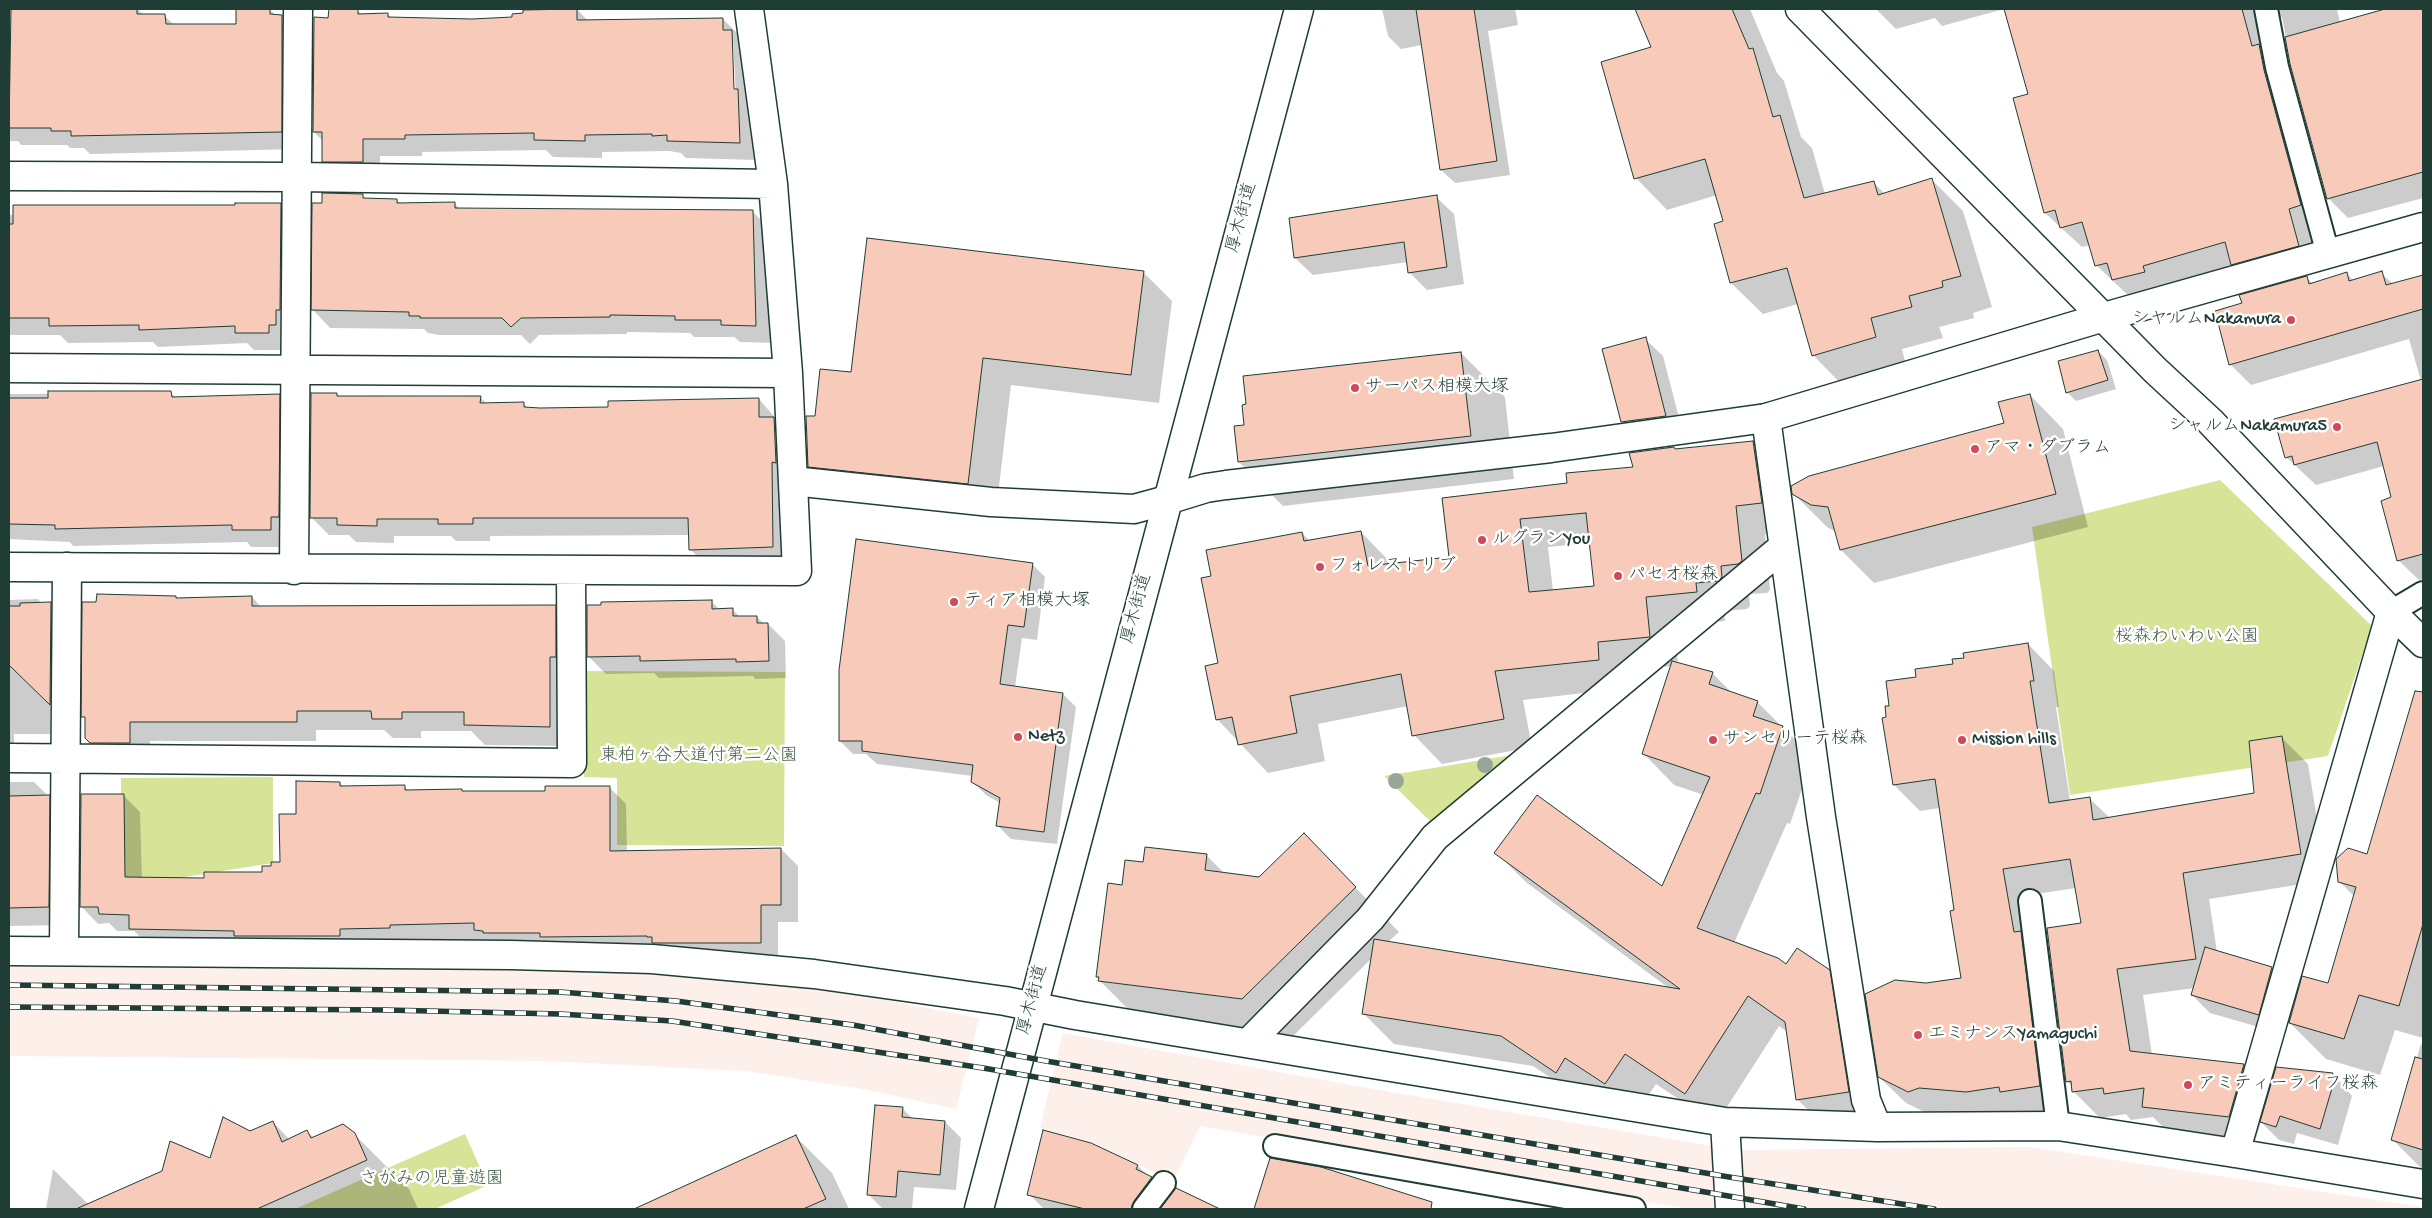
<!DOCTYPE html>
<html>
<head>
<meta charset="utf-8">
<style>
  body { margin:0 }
  #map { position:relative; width:2432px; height:1218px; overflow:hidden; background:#fff; font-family:"Gochi Hand",sans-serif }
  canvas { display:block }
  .frame { position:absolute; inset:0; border:10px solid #1f3d34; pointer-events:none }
</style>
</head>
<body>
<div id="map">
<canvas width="2432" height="1218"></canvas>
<div class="frame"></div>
</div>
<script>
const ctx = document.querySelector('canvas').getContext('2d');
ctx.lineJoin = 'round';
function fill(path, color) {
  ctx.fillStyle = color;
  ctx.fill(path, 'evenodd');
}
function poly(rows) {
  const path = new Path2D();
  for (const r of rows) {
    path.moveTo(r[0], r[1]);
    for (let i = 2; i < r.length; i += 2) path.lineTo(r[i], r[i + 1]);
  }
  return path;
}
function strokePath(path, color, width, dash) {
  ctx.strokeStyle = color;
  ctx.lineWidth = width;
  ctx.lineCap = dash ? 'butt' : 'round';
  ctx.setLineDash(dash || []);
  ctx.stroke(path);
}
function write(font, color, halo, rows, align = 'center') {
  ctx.font = font + ' "Gochi Hand","Klee One",sans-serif';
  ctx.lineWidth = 5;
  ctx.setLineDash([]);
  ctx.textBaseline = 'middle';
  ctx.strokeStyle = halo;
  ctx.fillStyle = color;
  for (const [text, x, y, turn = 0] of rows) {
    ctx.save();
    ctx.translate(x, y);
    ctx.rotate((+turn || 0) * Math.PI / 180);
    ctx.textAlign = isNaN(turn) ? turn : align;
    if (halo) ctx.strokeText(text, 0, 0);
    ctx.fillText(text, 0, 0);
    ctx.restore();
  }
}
fill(poly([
  [9,964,541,966,750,981,876,998,979,1018,956,1109,863,1089,746,1071,546,1061,9,1056],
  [1063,1033,1373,1089,1712,1146,1716,1209,1690,1209,1200,1126,1173,1181,1091,1142,1040,1128],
  [2030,1147,2423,1207,2423,1209,1745,1209,1738,1150]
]), '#fdefea');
fill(poly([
  [2220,480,2372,626,2328,756,2070,795,2032,527],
  [584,671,785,672,784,846,617,845,617,778,584,777],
  [1512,755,1434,825,1384,776,1415,771],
  [273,777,273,863,122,887,121,778],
  [465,1134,488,1185,435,1209,295,1209]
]), '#d7e497');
fill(poly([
  [9,9,137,9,144,15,165,16,175,26,237,25,237,9,269,9,287,26,299,149,90,154,84,148,70,148,67,145,21,145,18,141,9,141],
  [577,9,588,21,723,19,740,36,757,160,686,158,681,153,669,151,602,152,602,158,553,157,546,150,422,152,422,156,380,156,380,179,341,179,323,161,323,141,314,132,357,10,362,15,388,14,392,19,472,20,513,18],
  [731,36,733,39,736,95,733,95],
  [1382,9,1515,9,1518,25,1488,31,1510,175,1455,183,1441,170,1422,45,1401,49,1388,36],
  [1636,9,1750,9,1777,73,1784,81,1801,137,1812,148,1825,194,1873,182,1885,194,1932,180,1963,211,1992,307,1973,313,1974,318,1939,327,1943,338,1902,349,1907,369,1844,387,1813,355,1798,304,1763,314,1731,283,1724,222,1717,195,1667,210,1636,178,1653,48],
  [1876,9,2004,9,1942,26,1935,18,1896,29],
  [2004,9,2337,9,2340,23,2390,9,2423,9,2423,198,2348,218,2328,198,2291,64,2282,17,2273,24,2320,225,2308,229,2318,266,2252,284,2233,265,2162,286,2164,291,2133,300,2096,265,2090,245,2082,247,2045,213,2015,99,2030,95],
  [362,195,367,200,397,200,401,204,454,203,460,209,753,212,770,229,773,343,740,342,734,337,694,337,690,333,627,332,627,334,539,335,530,344,521,335,439,335,428,333,424,329,330,328,313,310,323,205],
  [1436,197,1454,214,1464,284,1427,290,1409,272,1408,262,1313,275,1295,258],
  [280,205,298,222,286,350,254,350,247,343,158,347,153,342,68,343,60,335,9,335,9,215],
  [1143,272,1172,301,1159,403,1011,385,996,512,838,495,809,466,816,417,852,374],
  [2381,273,2393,284,2423,276,2423,579,2419,580,2398,560,2392,498,2384,466,2316,485,2286,457,2421,381,2409,339,2251,385,2230,364,2243,304,2306,277,2313,284,2347,274,2354,281],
  [1645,339,1663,356,1683,433,1640,440,1622,422],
  [2098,351,2107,360,2116,389,2076,401,2067,392],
  [1461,353,1505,397,1514,479,1283,506,1239,462,1245,426],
  [171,393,176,398,279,395,297,413,288,547,251,547,247,542,73,546,70,542,9,539,9,394],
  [336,394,339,397,480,397,487,404,523,403,529,409,610,408,759,399,791,436,790,564,708,567,690,549,690,535,490,536,490,541,456,541,451,536,394,536,394,543,356,542,349,535,329,535,311,517],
  [2030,395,2063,429,2088,527,1874,583,1841,550,1836,532,1827,527,1793,493,2006,424],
  [1753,442,1782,471,1790,531,1765,534,1770,590,1767,593,1749,594,1750,606,1747,609,1724,611,1725,621,1674,625,1678,664,1712,673,1733,694,1757,702,1813,757,1790,824,1787,823,1734,943,1787,966,1829,971,1860,1002,1879,1123,1828,1130,1797,1099,1788,1032,1779,1026,1716,1124,1656,1084,1636,1114,1587,1102,1533,1066,1394,1044,1363,1013,1372,958,1287,1042,1144,1025,1100,981,1097,976,1123,886,1145,863,1206,855,1225,874,1260,879,1304,835,1399,932,1388,942,1670,989,1527,883,1496,853,1662,888,1704,795,1674,785,1644,754,1672,666,1626,671,1627,688,1523,700,1532,747,1442,764,1414,735,1408,706,1318,724,1325,761,1268,773,1217,719,1219,664,1212,577,1302,533,1310,541,1361,532,1389,561,1390,565,1451,558,1568,484,1634,468,1676,450],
  [1591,543,1595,587,1553,591,1548,547],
  [1032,564,1045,577,1037,640,1022,638,1015,687,1063,694,1076,707,1057,844,1011,839,998,826,1000,803,986,795,972,781,973,776,877,764,866,754,853,754,840,741],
  [176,597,177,599,252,597,261,607,555,606,575,626,569,746,485,745,471,731,421,731,421,738,393,738,384,730,316,730,316,741,150,741,150,763,111,762,86,737,86,719,83,716],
  [38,599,42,604,51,604,68,621,67,721,50,704,50,734,14,734,14,743,9,743,9,600],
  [711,601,720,610,733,610,740,617,757,617,764,624,768,624,785,641,786,678,755,679,753,676,659,678,654,673,606,674,588,656,602,606],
  [2028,644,2054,671,2059,707,2056,707,2070,801,2089,798,2110,818,2256,794,2282,738,2308,764,2327,880,2209,899,2217,952,2272,968,2289,986,2276,1032,2210,1013,2192,995,2194,988,2143,995,2152,1055,2244,1065,2270,1091,2333,1074,2352,1096,2338,1145,2297,1133,2294,1144,2279,1140,2261,1122,2255,1142,2169,1133,2153,1117,2131,1120,2126,1114,2100,1118,2074,1092,2073,1087,2067,1081,2082,924,2076,888,2029,895,2065,1112,1935,1117,1906,1103,1879,1077,1963,979,1940,808,1920,811,1894,785,1888,718,1890,707,1917,678,1965,659],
  [2397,756,2423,764,2423,1038,2395,1030,2380,1075,2326,1059,2290,1023,2328,984,2354,896,2339,881,2368,855],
  [9,782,34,782,67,814,66,925,9,926],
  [340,783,343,787,404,786,409,791,463,793,547,793,609,787,626,804,627,852,781,849,798,866,798,922,778,922,778,960,493,947,486,940,148,945,134,931,117,931,109,923,98,924,81,906,123,795,140,812,142,879,205,879,263,874,281,864,297,815],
  [2421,1044,2423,1045,2423,1170,2392,1139],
  [902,1108,913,1119,945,1122,961,1138,956,1190,914,1187,912,1209,883,1209,868,1194],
  [273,1122,290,1140,307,1132,314,1138,354,1134,409,1189,418,1209,46,1209,53,1169,89,1205,211,1160,250,1132],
  [796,1137,832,1173,849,1209,637,1209],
  [1271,1159,1399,1208,1401,1209,1255,1209],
  [1138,1166,1168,1195,1158,1209,1044,1209,1029,1194],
  [1176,1190,1189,1194,1217,1209,1162,1209]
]), '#0003');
const building = poly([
  [11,9,137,9,137,14,165,14,166,24,236,24,236,9,270,9,270,14,282,15,282,132,71,136,71,131,51,131,51,128,9,128,11,9],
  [329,9,358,9,358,14,388,13,388,17,472,19,512,17,512,14,523,13,523,10,577,9,577,20,723,18,723,30,732,30,734,89,738,89,740,143,667,141,667,135,652,136,652,134,585,135,585,141,534,140,534,133,405,135,405,139,363,139,363,162,322,162,322,132,313,132,314,17,328,18,329,9],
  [1416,9,1474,9,1497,161,1440,170,1416,9],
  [1635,9,1732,9,1749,49,1753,48,1773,117,1780,115,1804,198,1874,181,1878,195,1932,178,1961,276,1942,281,1943,287,1909,296,1912,307,1871,318,1876,337,1812,356,1787,268,1730,283,1714,224,1723,221,1705,159,1634,179,1601,62,1651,47,1635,9],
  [2004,9,2242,9,2252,46,2259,44,2264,70,2301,205,2289,209,2299,246,2231,265,2225,242,2143,266,2145,272,2112,280,2107,263,2095,266,2082,222,2060,228,2055,210,2044,213,2013,98,2028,94,2004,9],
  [2385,9,2423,9,2423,172,2327,199,2290,64,2285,37,2385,9],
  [322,193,363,194,363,198,397,199,397,203,455,202,455,208,753,210,756,326,721,325,721,320,675,320,675,316,610,315,610,317,521,318,511,327,502,318,420,318,420,316,409,316,409,312,311,310,312,203,322,203,322,193],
  [1437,195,1447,267,1408,273,1404,242,1294,258,1289,218,1437,195],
  [235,203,281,203,280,310,276,310,276,325,269,325,269,333,235,333,235,326,139,330,139,325,49,326,49,318,9,318,9,224,13,224,13,205,235,205,235,203],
  [867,238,1144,271,1131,375,983,358,968,484,808,467,806,416,815,416,820,369,851,372,867,238],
  [2382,271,2386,285,2423,275,2423,309,2229,365,2215,311,2242,303,2239,295,2307,276,2309,284,2347,272,2349,281,2382,271],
  [1646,337,1666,416,1621,422,1602,349,1646,337],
  [2098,350,2108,380,2066,393,2058,361,2098,350],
  [1461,352,1471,436,1238,462,1234,426,1244,425,1242,405,1246,404,1243,376,1461,352],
  [2423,379,2423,554,2397,561,2381,501,2391,497,2377,442,2294,465,2292,456,2285,458,2274,419,2423,379],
  [48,391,171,391,172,397,280,394,279,517,271,517,271,530,232,530,232,525,55,529,55,525,9,524,9,398,48,398,48,391],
  [311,393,337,393,337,396,481,396,480,403,524,402,524,407,540,408,608,407,608,401,759,398,759,417,774,417,776,463,772,462,773,547,689,550,688,518,473,518,473,524,438,524,438,519,377,519,377,526,337,525,337,518,310,518,311,393],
  [2030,394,2056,494,1840,550,1828,507,1811,505,1792,494,1791,486,1809,476,2004,423,1998,402,2030,394],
  [1753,441,1762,503,1736,506,1742,561,1738,564,1721,566,1722,577,1718,581,1696,583,1697,592,1646,597,1650,637,1598,642,1599,660,1495,671,1504,719,1412,736,1401,674,1290,696,1297,733,1238,745,1232,717,1216,720,1205,666,1218,663,1201,578,1211,576,1206,550,1302,532,1304,541,1361,531,1368,566,1449,557,1442,498,1567,483,1566,473,1633,467,1629,453,1674,447,1675,449,1753,441],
  [1586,513,1594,586,1529,592,1520,519,1586,513],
  [856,539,1033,563,1024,627,1008,625,1000,684,1063,693,1044,832,996,826,1000,798,971,782,973,765,862,751,862,741,839,741,839,670,856,539],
  [97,594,176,596,176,598,252,596,252,606,556,605,556,657,550,657,550,727,464,725,464,712,402,712,402,719,372,719,371,711,297,711,297,722,130,722,130,743,90,743,85,738,85,717,81,717,82,602,96,602,97,594],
  [712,600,712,609,733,608,733,616,757,616,757,623,768,623,769,661,736,662,736,659,640,661,640,656,587,657,587,605,601,605,601,602,712,600],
  [51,602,50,705,9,665,9,606,20,606,20,603,51,602],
  [2028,643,2034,681,2030,681,2049,803,2090,797,2093,820,2254,793,2249,741,2282,736,2301,854,2183,873,2196,959,2117,969,2130,1051,2244,1064,2229,1117,2142,1107,2144,1088,2104,1094,2103,1088,2072,1092,2071,1081,2066,1082,2047,928,2081,923,2070,859,2003,869,2014,932,2021,931,2040,1086,2000,1092,1999,1087,1966,1092,1919,1088,1908,1092,1878,1077,1865,994,1895,980,1926,983,1961,978,1950,911,1954,910,1935,779,1893,785,1882,718,1886,717,1885,706,1889,706,1886,681,1916,677,1915,669,1953,664,1952,659,1964,658,1963,653,2028,643],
  [1672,661,1713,672,1709,684,1758,701,1753,716,1783,726,1760,794,1756,793,1697,928,1778,958,1786,964,1797,948,1830,970,1849,1092,1796,1100,1785,1022,1748,996,1685,1094,1625,1054,1605,1084,1565,1058,1556,1073,1501,1036,1362,1014,1374,939,1680,989,1494,853,1537,795,1662,886,1710,777,1642,754,1672,661],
  [2415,691,2423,692,2423,924,2399,1006,2359,995,2344,1039,2289,1023,2302,976,2328,983,2356,887,2338,882,2336,859,2348,848,2367,854,2415,691],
  [296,781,340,782,340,786,405,785,405,790,462,789,462,791,545,791,545,786,610,786,610,851,781,848,781,905,761,905,761,943,652,943,652,937,647,937,647,936,540,937,540,933,483,933,483,931,474,930,474,923,390,925,390,928,340,929,340,936,234,936,234,931,129,929,129,915,99,914,98,907,80,907,81,794,124,794,125,877,204,878,204,872,262,872,262,866,271,866,271,862,280,862,279,814,296,814,296,781],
  [50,795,49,907,9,908,9,796,50,795],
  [1304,833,1356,887,1242,999,1098,981,1099,977,1096,977,1108,883,1122,885,1125,860,1143,862,1145,847,1207,854,1205,870,1259,877,1304,833],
  [2205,947,2272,967,2259,1015,2191,995,2205,947],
  [2415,1057,2423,1059,2423,1150,2391,1140,2415,1057],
  [2276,1067,2333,1073,2332,1077,2335,1078,2320,1129,2280,1116,2276,1127,2260,1122,2276,1067],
  [875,1105,903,1107,902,1117,945,1121,940,1175,898,1171,896,1197,867,1195,875,1105],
  [223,1117,250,1131,273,1121,282,1142,307,1130,311,1138,343,1124,355,1133,367,1160,257,1209,76,1209,162,1171,170,1141,210,1158,223,1117],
  [1043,1130,1091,1143,1138,1165,1136,1169,1152,1177,1134,1201,1131,1209,1085,1209,1027,1195,1043,1130],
  [796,1135,826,1199,803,1209,634,1209,796,1135],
  [1270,1158,1321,1167,1432,1202,1431,1209,1254,1209,1270,1158],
  [1176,1188,1220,1209,1160,1209,1176,1188]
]);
fill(building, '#f7caba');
strokePath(building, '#1f3d34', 1);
const service = poly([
  [2266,9,2277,67,2328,254],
  [2391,612,2423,593],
  [2030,901,2058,1126],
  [1275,1146,1634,1209],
  [1144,1209,1164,1183]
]);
const minor = poly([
  [9,176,298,177,773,184],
  [9,368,788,373],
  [1766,418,1821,817,1866,1100,1877,1127],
  [793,481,991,502,1134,509,1167,500],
  [9,567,797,571,788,373,773,184,749,9],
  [294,570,298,9],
  [9,758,572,763,571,571],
  [9,951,511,955,652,959,814,974,1005,1001,1075,1015,1725,1122,1877,1127,2058,1126,2235,1153,2423,1184],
  [64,951,67,567],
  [1248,1043,1370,919,1435,837,1783,547],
  [1725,1122,1730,1209],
  [2235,1153,2391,612]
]);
const tertiary = poly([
  [1800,9,2155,370,2210,421,2391,612,2423,643],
  [1167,500,1206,488,1226,485,1551,448,1766,418,2104,317,2423,227],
  [979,1209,1299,9]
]);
strokePath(service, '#1f3d34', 26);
strokePath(minor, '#1f3d34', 31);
strokePath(tertiary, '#1f3d34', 31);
strokePath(service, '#fff', 22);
strokePath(minor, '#fff', 28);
strokePath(tertiary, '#fff', 28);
const rail = poly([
  [9,985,560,992,676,1001,853,1025,1046,1061,1729,1177,1934,1209],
  [9,1007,385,1010,560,1014,672,1021,983,1068,1804,1209]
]);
strokePath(rail, '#1f3d34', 5.5);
strokePath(rail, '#fff', 4, [11]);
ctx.fillStyle = '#98a69a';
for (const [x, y] of [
  [1485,765],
  [1396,781]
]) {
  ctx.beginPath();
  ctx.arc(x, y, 8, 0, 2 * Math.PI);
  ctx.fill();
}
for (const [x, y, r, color] of [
  [2291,320,5,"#d1495b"],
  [1355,388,5,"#d1495b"],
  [2337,427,5,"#d1495b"],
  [1975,449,5,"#d1495b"],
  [1482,540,5,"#d1495b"],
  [1320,567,5,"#d1495b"],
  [1618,576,5,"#d1495b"],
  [954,602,5,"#d1495b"],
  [1018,737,5,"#d1495b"],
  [1713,740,5,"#d1495b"],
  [1962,740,5,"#d1495b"],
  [1918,1035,5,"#d1495b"],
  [2188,1085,5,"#d1495b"]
]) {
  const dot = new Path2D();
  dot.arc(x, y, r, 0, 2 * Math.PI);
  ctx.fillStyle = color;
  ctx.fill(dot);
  strokePath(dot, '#fff', 2);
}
write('18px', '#1f3d34', '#fff', [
  ["厚木街道",1243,218,-75],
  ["厚木街道",1138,609,-75],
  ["厚木街道",1034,1000,-75]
]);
write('18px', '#1f3d34', '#fff', [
  ["シヤルムNakamura",2281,320,"right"],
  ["サーパス相模大塚",1365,388],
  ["シャルムNakamura5",2327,427,"right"],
  ["アマ・ダブラム",1985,449],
  ["ルグランYou",1492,540],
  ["フォレストリブ",1330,567],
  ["パセオ桜森",1628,576],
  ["ティア相模大塚",964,602],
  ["Netz",1028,737],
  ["サンセリーテ桜森",1723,740],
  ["Mission hills",1972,740],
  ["エミナンスYamaguchi",1928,1035],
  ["アミティーライフ桜森",2198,1085]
], 'left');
write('18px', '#445e48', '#fff', [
  ["桜森わいわい公園",2187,638],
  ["東柏ヶ谷大道付第二公園",699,757],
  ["さがみの児童遊園",432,1180]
]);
</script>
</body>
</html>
